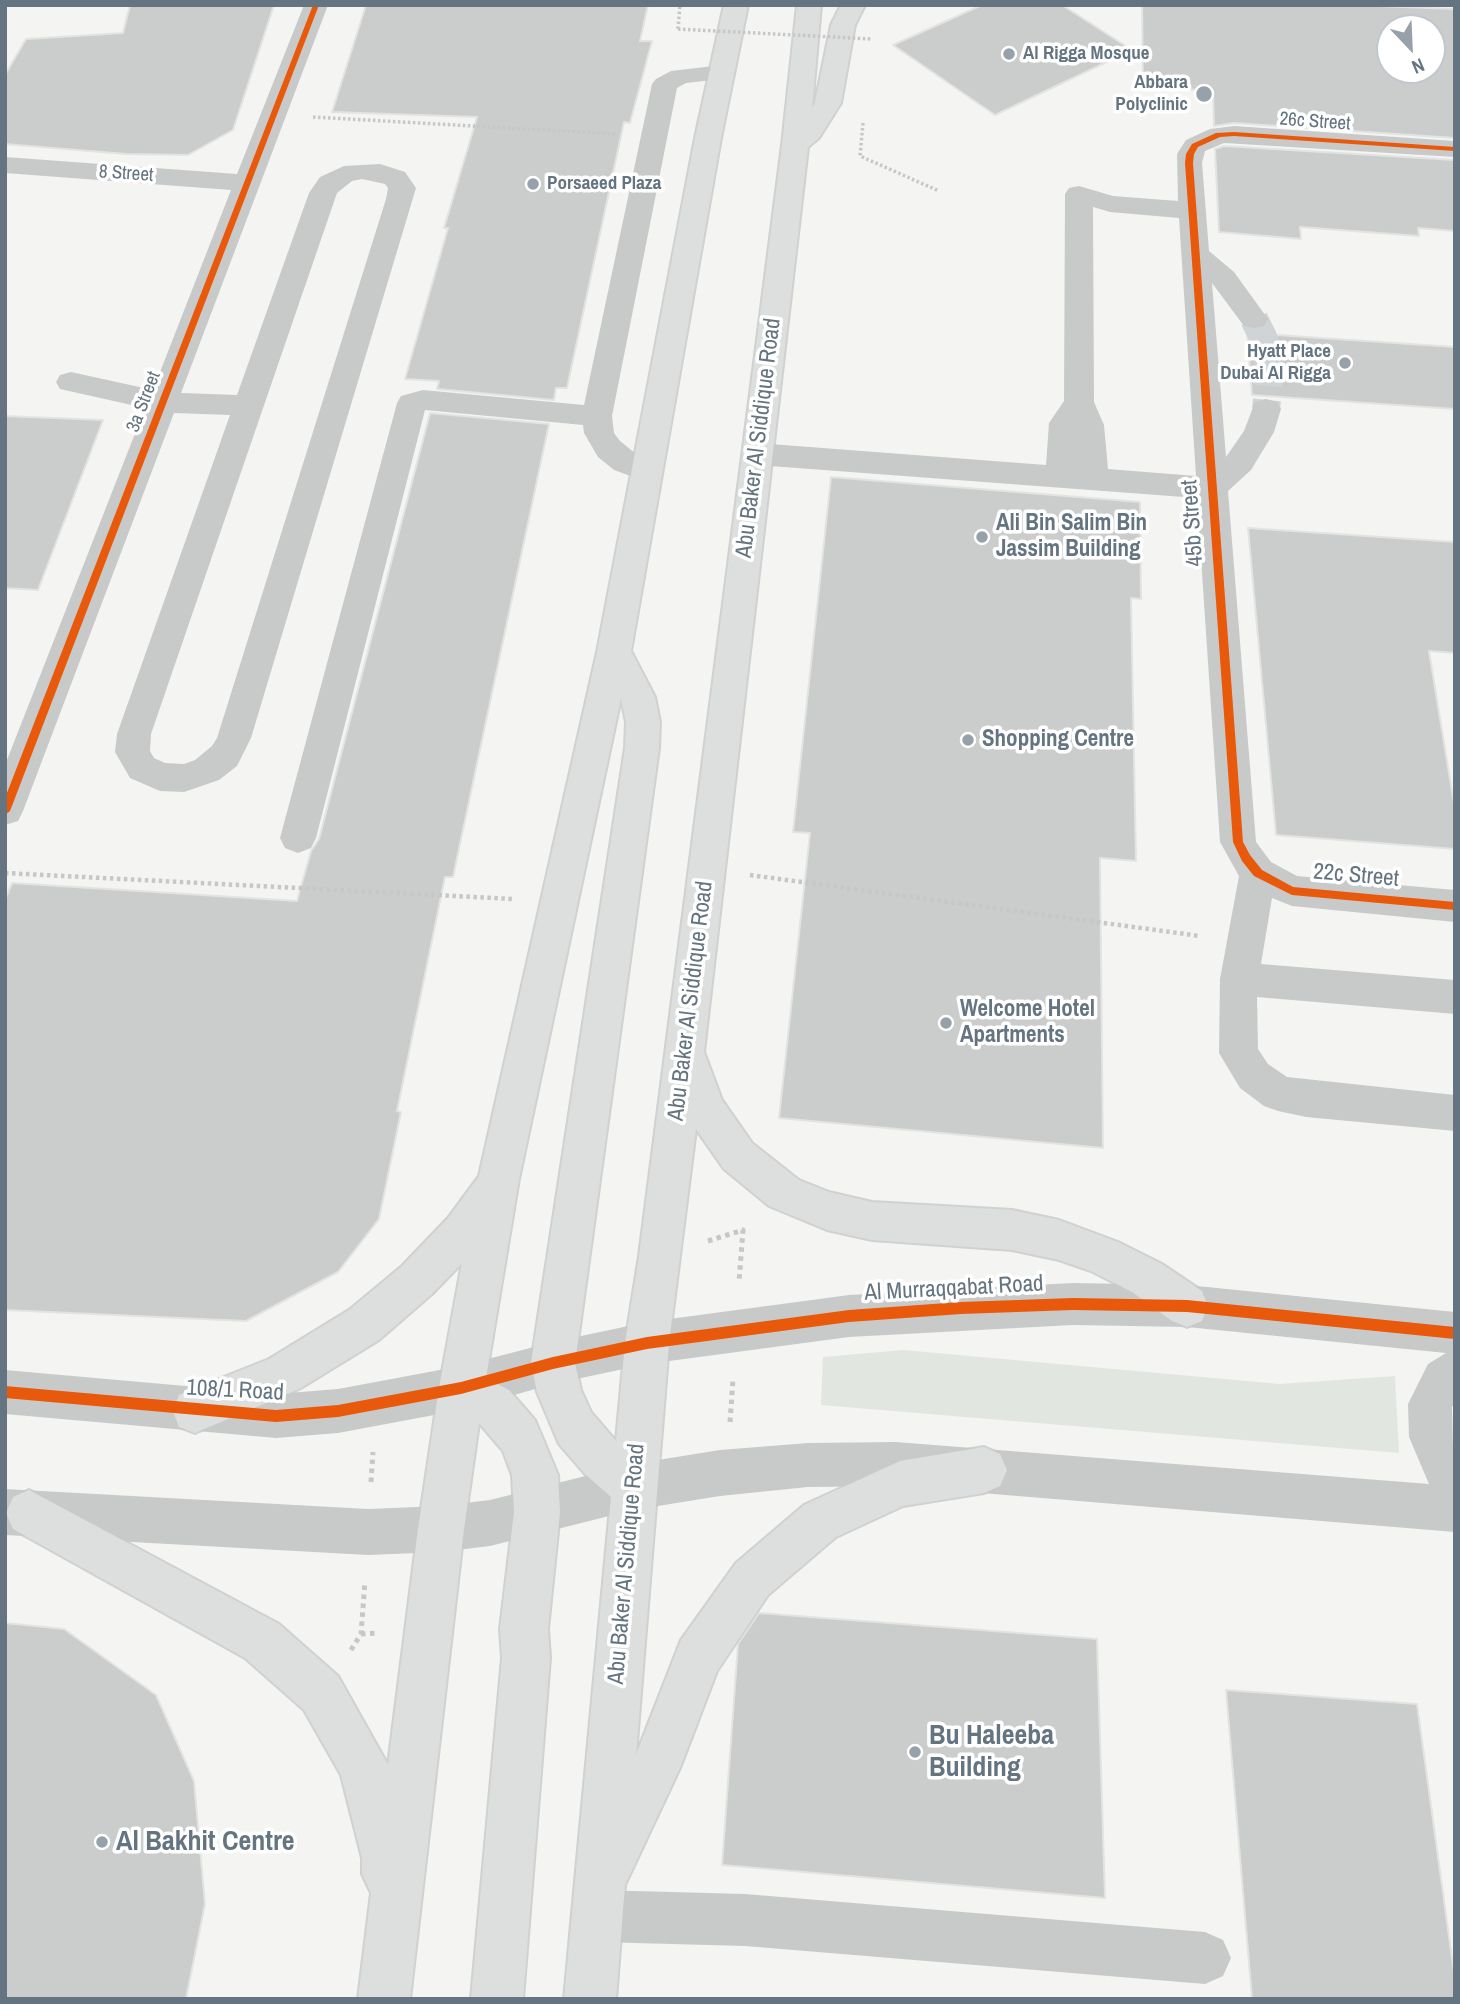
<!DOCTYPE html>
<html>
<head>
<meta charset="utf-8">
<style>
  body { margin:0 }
  #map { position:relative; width:1460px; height:2004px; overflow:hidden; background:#f4f4f2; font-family:"Archivo Narrow",sans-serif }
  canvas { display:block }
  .frame { position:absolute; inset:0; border:7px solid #657481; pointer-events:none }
  .north { position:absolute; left:1376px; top:14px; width:70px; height:70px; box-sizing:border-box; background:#fff; border:2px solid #c1c7cd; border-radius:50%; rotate:157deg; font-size:19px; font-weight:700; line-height:28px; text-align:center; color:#657481 }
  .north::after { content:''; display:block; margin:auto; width:24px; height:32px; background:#97a1a9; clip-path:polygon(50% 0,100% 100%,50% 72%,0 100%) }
</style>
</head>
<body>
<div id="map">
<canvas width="1460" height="2004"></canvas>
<div class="frame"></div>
<div class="north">N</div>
</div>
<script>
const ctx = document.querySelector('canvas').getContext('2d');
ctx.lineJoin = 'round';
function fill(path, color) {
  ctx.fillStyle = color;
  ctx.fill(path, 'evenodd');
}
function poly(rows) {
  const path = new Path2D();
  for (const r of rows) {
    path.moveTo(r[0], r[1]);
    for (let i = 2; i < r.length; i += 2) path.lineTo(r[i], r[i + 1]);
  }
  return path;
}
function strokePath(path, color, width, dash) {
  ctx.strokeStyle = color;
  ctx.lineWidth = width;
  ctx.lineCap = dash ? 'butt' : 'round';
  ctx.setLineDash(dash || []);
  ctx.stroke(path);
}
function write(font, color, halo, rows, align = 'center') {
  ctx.font = font + ' "Archivo Narrow",sans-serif';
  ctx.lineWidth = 7;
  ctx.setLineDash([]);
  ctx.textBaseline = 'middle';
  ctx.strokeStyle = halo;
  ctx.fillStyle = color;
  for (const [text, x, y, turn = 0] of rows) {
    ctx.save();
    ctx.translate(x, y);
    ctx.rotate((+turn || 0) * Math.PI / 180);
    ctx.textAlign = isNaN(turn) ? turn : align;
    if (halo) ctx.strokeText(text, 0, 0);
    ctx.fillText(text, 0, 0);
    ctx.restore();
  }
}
fill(poly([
  [903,1350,1280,1384,1395,1376,1399,1453,821,1405,823,1357]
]), '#e2e6e0');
const building = poly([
  [130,5,274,5,233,130,188,155,126,154,5,144,5,75,26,39,123,33,130,5],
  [366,5,648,5,640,41,652,41,630,123,624,122,567,388,556,388,554,400,437,389,439,381,405,379,448,228,444,228,477,117,332,112,366,5],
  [982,5,1062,5,1132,50,995,115,893,45,982,5],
  [1142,5,1353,5,1455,9,1455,138,1234,123,1214,126,1213,91,1143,86,1142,5],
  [1390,28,1432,28,1432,70,1390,70,1390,28],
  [1224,146,1455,160,1455,231,1418,228,1419,236,1300,227,1301,239,1219,232,1215,149,1224,146],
  [1247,333,1455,347,1455,409,1252,395,1247,333],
  [430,413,549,424,453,877,445,877,397,1111,401,1112,379,1219,338,1272,246,1321,5,1310,5,900,12,883,297,901,311,851,319,839,430,413],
  [5,416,103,420,38,590,5,588,5,416],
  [831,477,1140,502,1141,599,1131,598,1136,861,1100,858,1103,1148,779,1118,810,833,793,832,831,477],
  [1248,528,1455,542,1455,653,1429,651,1455,810,1455,849,1276,835,1248,528],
  [759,1613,1097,1639,1105,1898,722,1865,738,1644,759,1613],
  [5,1623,64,1629,156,1695,194,1781,205,1904,186,1999,5,1999,5,1623],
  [1226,1690,1417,1704,1455,1980,1455,1999,1252,1999,1226,1690]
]);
fill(building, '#cbcccc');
strokePath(building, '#e3e3e2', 2);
strokePath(poly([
  [1254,319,1263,337,1270,368,1266,409]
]), '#d0d4d6', 28, [28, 14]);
const major = poly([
  [724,5,748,5,721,138,631,651,655,697,660,722,659,748,575,1363,581,1390,591,1412,616,1441,625,1343,639,1256,782,145,797,5,821,5,812,108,815,103,831,25,841,5,865,5,855,25,841,103,819,138,808,147,704,1052,722,1100,752,1143,799,1180,829,1192,872,1202,1012,1210,1059,1220,1118,1242,1162,1264,1202,1291,1208,1306,1202,1321,1187,1327,1172,1321,1132,1292,1091,1271,1059,1260,1012,1250,872,1240,827,1230,769,1206,724,1169,696,1129,669,1343,636,1755,681,1640,736,1563,804,1505,900,1461,984,1447,1000,1454,1007,1470,1000,1486,984,1493,903,1506,836,1537,768,1595,717,1671,680,1768,625,1885,616,1999,564,1999,611,1497,585,1474,559,1444,537,1392,531,1363,625,748,626,722,621,698,519,1179,486,1378,509,1390,535,1420,558,1475,560,1512,548,1629,550,1658,523,1999,471,1999,502,1658,500,1629,514,1512,512,1475,503,1451,479,1423,464,1529,410,1999,358,1999,371,1893,362,1874,362,1858,341,1775,304,1710,245,1658,13,1529,6,1513,13,1497,29,1490,279,1624,338,1676,388,1765,418,1529,439,1388,462,1263,432,1294,379,1340,299,1389,195,1433,179,1427,173,1411,179,1395,269,1359,349,1310,402,1266,448,1218,479,1176,597,652,695,138,724,5]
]);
strokePath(major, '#d1d1d1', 4);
strokePath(poly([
  [678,29,680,5],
  [313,117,615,134],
  [863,123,860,156,939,191]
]), '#c6c7c8', 3.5, [2.5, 2.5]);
strokePath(poly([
  [5,873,513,899],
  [750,875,1200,936]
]), '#c6c7c8', 4.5, [3.5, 3.5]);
strokePath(poly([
  [708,1241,743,1230,739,1282],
  [730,1422,733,1379],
  [371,1482,373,1452],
  [361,1634,378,1633],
  [351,1650,361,1634,365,1581]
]), '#c6c7c8', 5, [4.5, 4.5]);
fill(poly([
  [304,5,328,5,181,393,237,395,309,193,320,177,344,166,380,164,405,172,416,188,251,738,237,766,219,780,184,792,160,791,130,778,115,752,117,734,230,415,174,413,23,811,18,821,5,825,5,765,145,408,60,389,56,382,60,375,71,372,153,390,231,190,5,173,5,157,237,174,304,5],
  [362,179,385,184,388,188,386,199,217,738,212,746,195,760,184,764,165,763,154,758,150,751,151,734,337,193,352,181,362,179],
  [722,65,731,68,735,73,731,78,686,83,677,88,612,416,614,433,620,441,636,454,658,463,663,471,658,479,647,482,614,470,598,457,584,433,583,425,425,410,316,838,311,848,298,853,285,848,280,838,397,403,401,396,423,390,584,405,652,84,656,79,671,71,722,65],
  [1234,126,1455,141,1455,157,1224,143,1205,151,1202,163,1209,251,1234,272,1268,319,1264,326,1254,328,1244,326,1212,283,1226,457,1244,431,1255,402,1266,399,1277,402,1281,409,1274,432,1251,470,1228,491,1256,842,1271,862,1297,876,1455,890,1455,922,1292,906,1272,898,1261,964,1455,980,1455,1014,1257,997,1258,1049,1268,1064,1287,1077,1455,1095,1455,1131,1306,1117,1278,1111,1264,1106,1240,1088,1219,1053,1220,979,1239,876,1220,842,1197,498,757,465,746,462,742,454,746,446,757,443,1046,465,1049,423,1064,401,1065,194,1069,188,1079,186,1113,196,1178,201,1177,154,1186,140,1210,129,1234,126],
  [1093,207,1110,212,1179,218,1196,476,1108,469,1104,425,1094,402,1093,207],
  [1073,1283,1187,1285,1455,1312,1455,1402,1452,1407,1455,1532,896,1486,808,1487,720,1496,633,1510,490,1546,441,1552,368,1555,5,1535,5,1489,368,1509,441,1506,490,1500,633,1464,720,1450,808,1443,896,1442,1429,1484,1409,1437,1408,1404,1428,1364,1446,1353,1187,1327,1073,1325,849,1337,647,1364,553,1384,461,1410,338,1433,276,1438,5,1414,5,1370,276,1394,338,1389,461,1366,553,1342,647,1322,849,1295,1073,1283],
  [597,1890,745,1894,1205,1932,1223,1940,1231,1958,1223,1976,1205,1984,745,1946,597,1942,579,1934,571,1916,579,1898,597,1890]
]), '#c8caca');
fill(major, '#dddede');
strokePath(poly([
  [678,29,872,39]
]), '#c6c7c8', 3.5, [2.5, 2.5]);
fill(poly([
  [313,5,319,5,10,811,5,815,5,798,313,5],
  [1234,132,1455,147,1455,151,1234,136,1220,137,1198,147,1194,154,1193,163,1243,842,1250,855,1262,870,1293,887,1455,902,1455,910,1292,895,1254,876,1242,861,1233,842,1185,163,1186,154,1192,144,1216,133,1234,132],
  [1073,1298,1187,1300,1455,1327,1455,1339,1187,1312,1073,1310,961,1314,849,1322,647,1349,553,1369,461,1394,338,1417,276,1422,5,1398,5,1386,276,1410,338,1405,461,1382,553,1357,647,1337,849,1310,961,1302,1073,1298]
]), '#e8590c');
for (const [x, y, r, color] of [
  [1009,54,7,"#97a1a9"],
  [1204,94,9,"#97a1a9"],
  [533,184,7,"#97a1a9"],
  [1345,363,7,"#97a1a9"],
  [982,537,7,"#97a1a9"],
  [968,740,7,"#97a1a9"],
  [946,1023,7,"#97a1a9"],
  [915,1752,7,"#97a1a9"],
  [102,1842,7,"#97a1a9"]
]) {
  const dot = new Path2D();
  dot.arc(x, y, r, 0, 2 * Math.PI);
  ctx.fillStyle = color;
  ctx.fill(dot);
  strokePath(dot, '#fff', 2.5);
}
write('bold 19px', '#657481', '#fff', [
  ["Al Rigga Mosque",1023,54],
  ["Abbara",1188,83,"right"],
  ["Polyclinic",1188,105,"right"],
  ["Porsaeed Plaza",547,184],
  ["Hyatt Place",1331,352,"right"],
  ["Dubai Al Rigga",1331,374,"right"]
], 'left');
write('19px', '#657481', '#fff', [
  ["26c Street",1315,122,4],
  ["8 Street",126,174,4],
  ["3a Street",144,402,-69]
]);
write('23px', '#657481', '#fff', [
  ["Abu Baker Al Siddique Road",759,438,-83],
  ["45b Street",1193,523,-94],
  ["22c Street",1356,876,5],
  ["Abu Baker Al Siddique Road",691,1001,-83],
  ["Al Murraqqabat Road",954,1289,-3],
  ["108/1 Road",235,1391,3],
  ["Abu Baker Al Siddique Road",627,1564,-85]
]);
write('bold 23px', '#657481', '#fff', [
  ["Ali Bin Salim Bin",996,524],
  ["Jassim Building",996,550],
  ["Shopping Centre",982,740],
  ["Welcome Hotel",960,1010],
  ["Apartments",960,1036]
], 'left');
write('bold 28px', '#657481', '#fff', [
  ["Bu Haleeba",929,1736],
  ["Building",929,1768],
  ["Al Bakhit Centre",116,1842]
], 'left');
</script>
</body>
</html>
